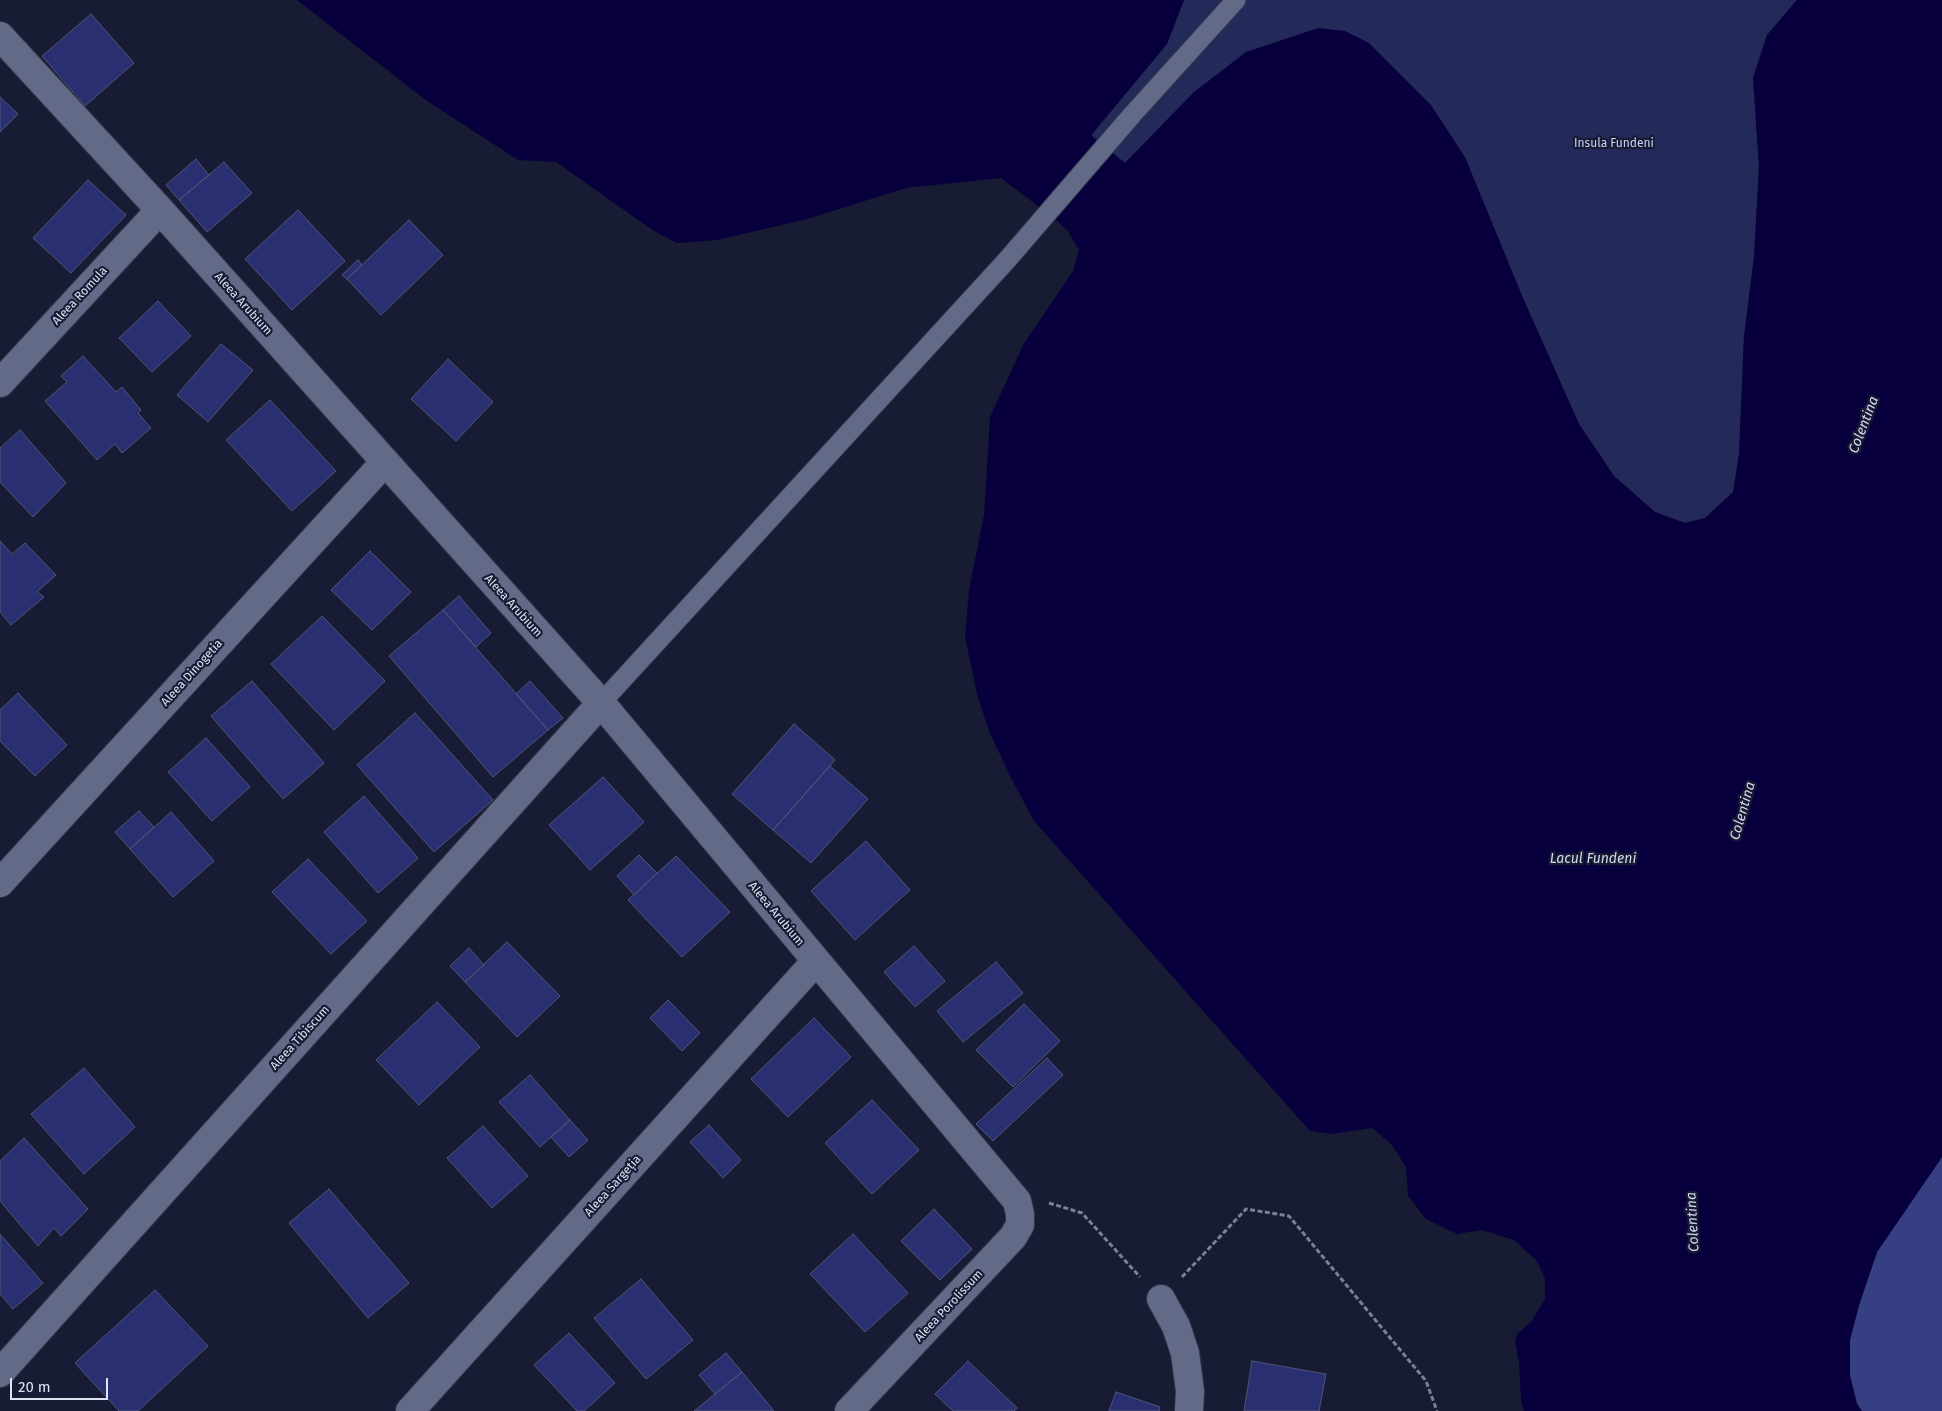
<!DOCTYPE html>
<html>
<head>
<meta charset="utf-8">
<style>
  body { margin:0 }
  #map { position:relative; width:1942px; height:1411px; overflow:hidden; background:#171b34; font-family:"Fira Sans",sans-serif }
  canvas { display:block }
  .scale { position:absolute; left:10px; top:1378px; width:98px; height:22px; box-sizing:border-box; border:2px solid #dee2f3; border-top:0; padding-left:6px; font-size:15px; line-height:18px; white-space:nowrap; color:#dee2f3; -webkit-text-stroke:4px #171b34; paint-order:stroke }
</style>
</head>
<body>
<div id="map">
<canvas width="1942" height="1411"></canvas>
<div class="scale">20 m</div>
</div>
<script>
const ctx = document.querySelector('canvas').getContext('2d');
ctx.lineJoin = 'round';
function fill(path, color) {
  ctx.fillStyle = color;
  ctx.fill(path, 'evenodd');
}
function poly(rows) {
  const path = new Path2D();
  for (const r of rows) {
    path.moveTo(r[0], r[1]);
    for (let i = 2; i < r.length; i += 2) path.lineTo(r[i], r[i + 1]);
  }
  return path;
}
function strokePath(path, color, width, dash) {
  ctx.strokeStyle = color;
  ctx.lineWidth = width;
  ctx.lineCap = dash ? 'butt' : 'round';
  ctx.setLineDash(dash || []);
  ctx.stroke(path);
}
function write(font, color, halo, rows, align = 'center') {
  ctx.font = font + ' "Fira Sans",sans-serif';
  ctx.lineWidth = 4.5;
  ctx.setLineDash([]);
  ctx.textBaseline = 'middle';
  ctx.strokeStyle = halo;
  ctx.fillStyle = color;
  for (const [text, x, y, turn = 0] of rows) {
    ctx.save();
    ctx.translate(x, y);
    ctx.rotate((+turn || 0) * Math.PI / 180);
    ctx.textAlign = isNaN(turn) ? turn : align;
    if (halo) ctx.strokeText(text, 0, 0);
    ctx.fillText(text, 0, 0);
    ctx.restore();
  }
}
fill(poly([
  [1184,0,1797,0,1767,35,1753,78,1759,166,1754,257,1744,336,1739,454,1733,492,1705,518,1685,523,1655,512,1614,476,1579,424,1523,298,1194,92,1125,163,1091,136,1167,44]
]), '#232a5a');
fill(poly([
  [1942,1157,1942,1411,1862,1411,1857,1404,1850,1376,1850,1340,1859,1305,1877,1252]
]), '#363f82');
fill(poly([
  [297,0,1184,0,1167,44,1091,135,1125,163,1194,92,1246,52,1318,28,1345,31,1369,43,1431,105,1465,157,1523,298,1579,424,1614,476,1655,512,1685,523,1705,518,1733,492,1739,454,1744,336,1754,257,1759,166,1753,78,1767,35,1797,0,1942,0,1942,1157,1877,1252,1859,1305,1850,1340,1850,1376,1857,1404,1862,1411,1524,1411,1521,1400,1519,1363,1515,1341,1517,1334,1531,1322,1545,1299,1545,1279,1537,1261,1514,1240,1482,1230,1457,1234,1426,1219,1408,1196,1406,1167,1392,1145,1372,1128,1332,1134,1310,1131,1034,821,1011,778,989,731,977,694,965,637,969,590,984,515,990,417,1023,345,1073,271,1079,250,1068,231,1056,220,1001,178,906,188,807,219,717,240,677,243,654,231,556,162,518,160,427,101]
]), '#08003d');
const building = poly([
  [91,14,134,63,85,106,42,56,91,14],
  [0,97,18,114,0,132,0,97],
  [196,159,209,175,179,200,166,185,196,159],
  [224,162,252,193,207,232,179,200,224,162],
  [88,180,126,215,71,273,33,238,88,180],
  [298,210,345,261,292,310,245,259,298,210],
  [409,220,443,255,381,315,347,279,409,220],
  [358,260,362,265,347,279,342,275,358,260],
  [158,301,191,336,152,372,119,338,158,301],
  [221,344,253,370,208,422,177,395,221,344],
  [83,356,116,392,122,387,141,410,138,413,151,428,122,453,115,444,97,460,45,401,67,382,61,376,83,356],
  [448,359,493,402,456,441,411,399,448,359],
  [270,400,336,471,292,511,226,440,270,400],
  [20,430,66,483,33,517,0,482,0,448,20,430],
  [0,541,12,554,25,543,56,575,37,592,44,597,11,625,0,612,0,541],
  [370,551,411,592,372,630,331,590,370,551],
  [459,596,491,633,476,647,443,610,459,596],
  [443,610,548,730,493,777,389,656,443,610],
  [322,616,385,681,334,730,271,664,322,616],
  [252,681,324,763,283,799,211,716,252,681],
  [530,681,563,718,548,730,516,694,530,681],
  [18,693,67,745,35,776,0,741,0,710,18,693],
  [415,713,493,800,434,852,357,765,415,713],
  [794,724,835,760,773,830,732,794,794,724],
  [206,738,250,787,212,821,168,772,206,738],
  [830,766,868,799,811,863,773,830,830,766],
  [603,777,644,822,590,870,549,825,603,777],
  [364,796,418,858,378,893,324,832,364,796],
  [139,811,154,827,130,849,115,832,139,811],
  [171,812,214,861,173,897,130,849,171,812],
  [866,841,910,890,855,940,811,891,866,841],
  [639,855,657,873,634,895,617,876,639,855],
  [676,856,730,912,682,957,628,900,676,856],
  [308,859,367,921,331,954,272,892,308,859],
  [507,942,560,996,517,1037,465,982,507,942],
  [914,946,945,981,915,1007,884,972,914,946],
  [469,948,484,965,465,982,450,966,469,948],
  [996,962,1023,993,963,1042,937,1011,996,962],
  [668,1000,700,1033,682,1051,650,1018,668,1000],
  [437,1002,480,1047,419,1105,376,1060,437,1002],
  [1024,1004,1060,1041,1013,1087,976,1050,1024,1004],
  [814,1018,851,1057,788,1117,751,1079,814,1018],
  [1047,1058,1063,1075,993,1141,976,1124,1047,1058],
  [84,1068,135,1127,84,1174,31,1114,84,1068],
  [530,1075,570,1120,540,1147,499,1102,530,1075],
  [872,1100,919,1150,872,1194,825,1143,872,1100],
  [570,1120,588,1140,569,1157,551,1137,570,1120],
  [709,1125,741,1160,723,1178,690,1142,709,1125],
  [483,1126,528,1176,492,1208,447,1158,483,1126],
  [24,1138,88,1209,61,1236,54,1228,38,1246,0,1201,0,1161,24,1138],
  [329,1189,409,1283,368,1318,289,1223,329,1189],
  [934,1209,972,1249,940,1280,901,1241,934,1209],
  [0,1234,43,1283,13,1309,0,1294,0,1234],
  [853,1234,908,1293,865,1332,810,1274,853,1234],
  [641,1279,693,1340,646,1379,594,1318,641,1279],
  [155,1290,208,1346,138,1411,119,1411,75,1363,155,1290],
  [569,1333,615,1383,584,1411,577,1411,534,1365,569,1333],
  [726,1353,742,1372,715,1394,699,1375,726,1353],
  [968,1361,1017,1408,1014,1411,953,1411,935,1394,968,1361],
  [1252,1361,1326,1374,1319,1411,1244,1411,1252,1361],
  [742,1372,774,1411,694,1411,715,1394,742,1372],
  [1116,1392,1160,1407,1159,1411,1109,1411,1116,1392]
]);
fill(building, '#292f70');
strokePath(building, '#505673', 1);
const lane = poly([
  [601,703,1007,260,1132,115,1236,0]
]);
const street = poly([
  [0,36,160,210,601,703,1017,1201,1020,1214,1020,1225,1013,1237,849,1411],
  [0,383,160,210],
  [0,883,384,463],
  [1161,1299,1176,1326,1185,1353,1190,1391,1189,1411],
  [0,1373,601,703],
  [410,1411,816,961]
]);
strokePath(lane, '#34364b', 21);
strokePath(street, '#34364b', 30);
strokePath(poly([
  [1049,1203,1082,1213,1140,1277],
  [1182,1277,1246,1209,1289,1216,1426,1381,1437,1411]
]), '#7c8095', 3, [5, 2.5]);
strokePath(lane, '#636a88', 19);
strokePath(street, '#636a88', 28);
write('12px', '#cad3fb', '#171b34', [
  ["Insula Fundeni",1614,144]
]);
write('12px', '#dee2f3', '#171b34', [
  ["Aleea Romula",80,296,-47],
  ["Aleea Arubium",243,304,48],
  ["Aleea Arubium",513,606,48],
  ["Aleea Dinogetia",192,673,-48],
  ["Aleea Arubium",776,914,50],
  ["Aleea Tibiscum",300,1038,-48],
  ["Aleea Sargeția",613,1186,-48],
  ["Aleea Porolissum",949,1306,-47]
]);
write('italic 14px', '#d5daee', '#171b34', [
  ["Colentina",1864,425,-69],
  ["Colentina",1743,811,-74],
  ["Lacul Fundeni",1593,859],
  ["Colentina",1693,1222,-93]
]);
</script>
</body>
</html>
